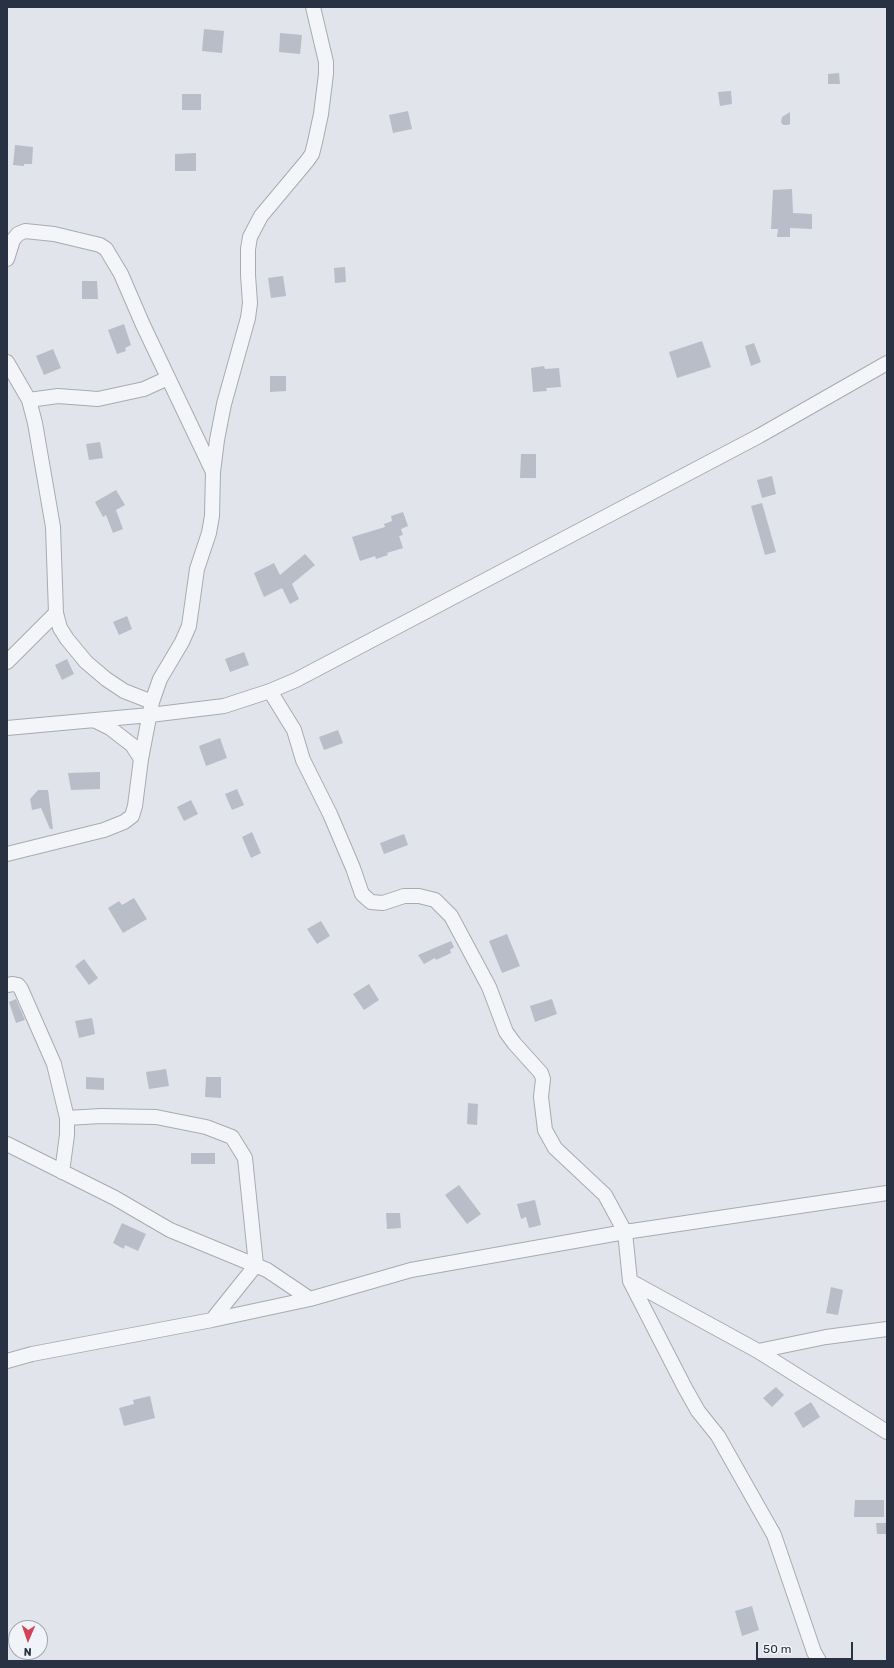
<!DOCTYPE html>
<html>
<head>
<meta charset="utf-8">
<style>
  body { margin:0 }
  #map { position:relative; width:894px; height:1668px; overflow:hidden; background:#e1e4ea; font-family:Rubik,sans-serif }
  canvas { display:block }
  .frame { position:absolute; inset:0; border:8px solid #293242; pointer-events:none }
  .north { position:absolute; left:8px; top:1620px; width:40px; height:40px; box-sizing:border-box; background:#f0f3f7; border:1px solid #a0a6af; border-radius:50%; rotate:182deg; font-size:11px; font-weight:700; line-height:16px; text-align:center; color:#293242 }
  .north::after { content:''; display:block; margin:auto; width:14px; height:18px; background:#d34256; clip-path:polygon(50% 0,100% 100%,50% 72%,0 100%) }
  .scale { position:absolute; left:756px; top:1642px; width:97px; height:18px; box-sizing:border-box; border:2px solid #293242; border-top:0; padding-left:5px; font-size:12px; line-height:14px; white-space:nowrap; color:#293242; -webkit-text-stroke:3px #f0f3f7; paint-order:stroke }
</style>
</head>
<body>
<div id="map">
<canvas width="894" height="1668"></canvas>
<div class="frame"></div>
<div class="north">N</div>
<div class="scale">50 m</div>
</div>
<script>
const ctx = document.querySelector('canvas').getContext('2d');
ctx.lineJoin = 'round';
function fill(path, color) {
  ctx.fillStyle = color;
  ctx.fill(path, 'evenodd');
}
function poly(rows) {
  const path = new Path2D();
  for (const r of rows) {
    path.moveTo(r[0], r[1]);
    for (let i = 2; i < r.length; i += 2) path.lineTo(r[i], r[i + 1]);
  }
  return path;
}
function strokePath(path, color, width, dash) {
  ctx.strokeStyle = color;
  ctx.lineWidth = width;
  ctx.lineCap = dash ? 'butt' : 'round';
  ctx.setLineDash(dash || []);
  ctx.stroke(path);
}
fill(poly([
  [204,29,224,31,222,53,202,51],
  [280,33,302,35,300,54,279,52],
  [839,73,840,84,828,84,828,74],
  [731,91,732,104,720,106,718,92],
  [182,94,201,94,201,110,182,110],
  [408,111,412,129,393,133,389,115],
  [790,112,790,124,788,125,783,125,781,122,782,117],
  [15,145,33,147,32,164,24,164,24,166,13,165],
  [196,153,196,171,175,171,175,154],
  [792,189,793,213,812,214,812,229,790,228,790,237,777,237,778,229,771,229,773,190],
  [345,267,346,282,335,283,334,268],
  [283,276,286,296,271,298,268,278],
  [82,281,97,281,98,299,82,299],
  [124,324,131,345,125,348,126,351,117,354,108,330],
  [702,341,711,367,677,378,669,352],
  [754,343,761,362,751,366,745,346],
  [53,349,61,368,44,375,36,356],
  [544,366,545,369,559,368,561,387,546,388,547,391,533,392,531,368],
  [270,376,286,376,286,391,270,392],
  [100,442,103,458,89,460,86,444],
  [521,454,536,454,536,478,520,478],
  [772,476,776,494,762,498,757,480],
  [116,490,125,505,116,510,123,529,113,533,106,515,103,517,95,502],
  [762,503,776,552,765,555,751,506],
  [403,512,408,526,401,529,403,535,399,536,403,548,387,553,388,555,376,559,375,556,360,561,352,537,385,527,384,524,392,521,391,516],
  [305,554,315,565,292,584,299,599,290,604,282,588,264,597,254,573,274,563,280,575],
  [127,616,132,629,119,635,113,622],
  [244,652,249,665,230,672,225,659],
  [67,659,74,674,62,680,55,665],
  [338,730,343,743,324,750,319,737],
  [220,738,227,758,206,766,199,746],
  [100,772,100,789,71,790,68,773],
  [237,789,244,805,232,810,225,794],
  [38,790,48,790,53,829,50,829,41,808,32,810,30,799],
  [191,800,198,814,184,821,177,807],
  [252,832,261,853,251,858,242,837],
  [404,834,408,845,384,854,380,843],
  [134,898,147,919,123,933,108,908,119,901,122,905],
  [321,921,330,936,317,944,307,929],
  [507,934,520,966,502,973,489,941],
  [451,941,454,947,450,950,451,953,436,960,435,958,424,964,418,955],
  [84,959,98,978,89,985,75,966],
  [369,984,379,1000,364,1010,353,994],
  [16,999,25,1020,16,1023,9,1002],
  [552,999,557,1014,535,1022,530,1006],
  [92,1018,95,1034,79,1038,75,1021],
  [166,1069,169,1086,149,1089,146,1072],
  [86,1077,104,1078,104,1090,86,1089],
  [206,1077,221,1077,221,1098,205,1097],
  [468,1103,478,1104,477,1125,467,1124],
  [191,1153,215,1153,215,1164,191,1164],
  [459,1185,481,1214,467,1224,445,1195],
  [535,1200,541,1225,529,1228,526,1217,521,1219,517,1204],
  [386,1213,400,1213,401,1228,387,1229],
  [122,1223,146,1234,138,1251,125,1245,124,1249,113,1243],
  [831,1287,843,1290,838,1315,826,1313],
  [776,1387,784,1395,772,1407,763,1398],
  [150,1396,155,1418,124,1426,119,1408,134,1404,133,1400],
  [811,1402,820,1417,803,1428,794,1413],
  [855,1500,884,1500,884,1517,854,1517],
  [876,1523,887,1523,887,1534,877,1534],
  [752,1606,759,1630,742,1636,735,1611]
]), '#b8bdc7');
const street = poly([
  [7,259,13,240,18,234,25,231,54,234,100,245,106,249,121,274,143,325,213,472],
  [7,362,29,400,35,423,53,527,56,613,60,628,67,639,86,662,106,679,124,691,152,702,141,759,135,806,132,816,124,822,104,830,7,854],
  [29,400,58,396,98,399,144,389,168,378],
  [7,662,56,613],
  [270,691,294,730,303,760,330,814,353,868,362,894,371,902,383,903,404,896,419,896,435,900,451,916,489,987,506,1032,514,1043,541,1073,543,1079,541,1097,545,1130,555,1148,605,1195,625,1232,630,1281,685,1388,698,1411,718,1436,774,1535,814,1652,819,1661],
  [152,702,160,679,182,642,189,626,197,569,209,533,212,516,213,472,217,440,224,404,248,318,250,303,248,275,248,249,250,237,261,216,307,161,312,154,315,142,321,114,326,74,326,62,313,7],
  [94,720,110,728,132,745,141,759],
  [7,728,150,715,224,706,270,691,296,680,759,436,887,363],
  [7,985,13,984,18,985,21,989,54,1064,67,1118,67,1135,62,1172],
  [67,1118,101,1116,156,1117,206,1127,232,1137,245,1158,256,1265,212,1320],
  [7,1144,115,1198,170,1230,267,1270,310,1299],
  [630,1281,758,1351,887,1432],
  [758,1351,826,1337,887,1329],
  [7,1361,32,1354,212,1320,310,1299,411,1270,625,1232,887,1193]
]);
strokePath(street, '#a6abb4', 16);
strokePath(street, '#f4f5f8', 14);
</script>
</body>
</html>
